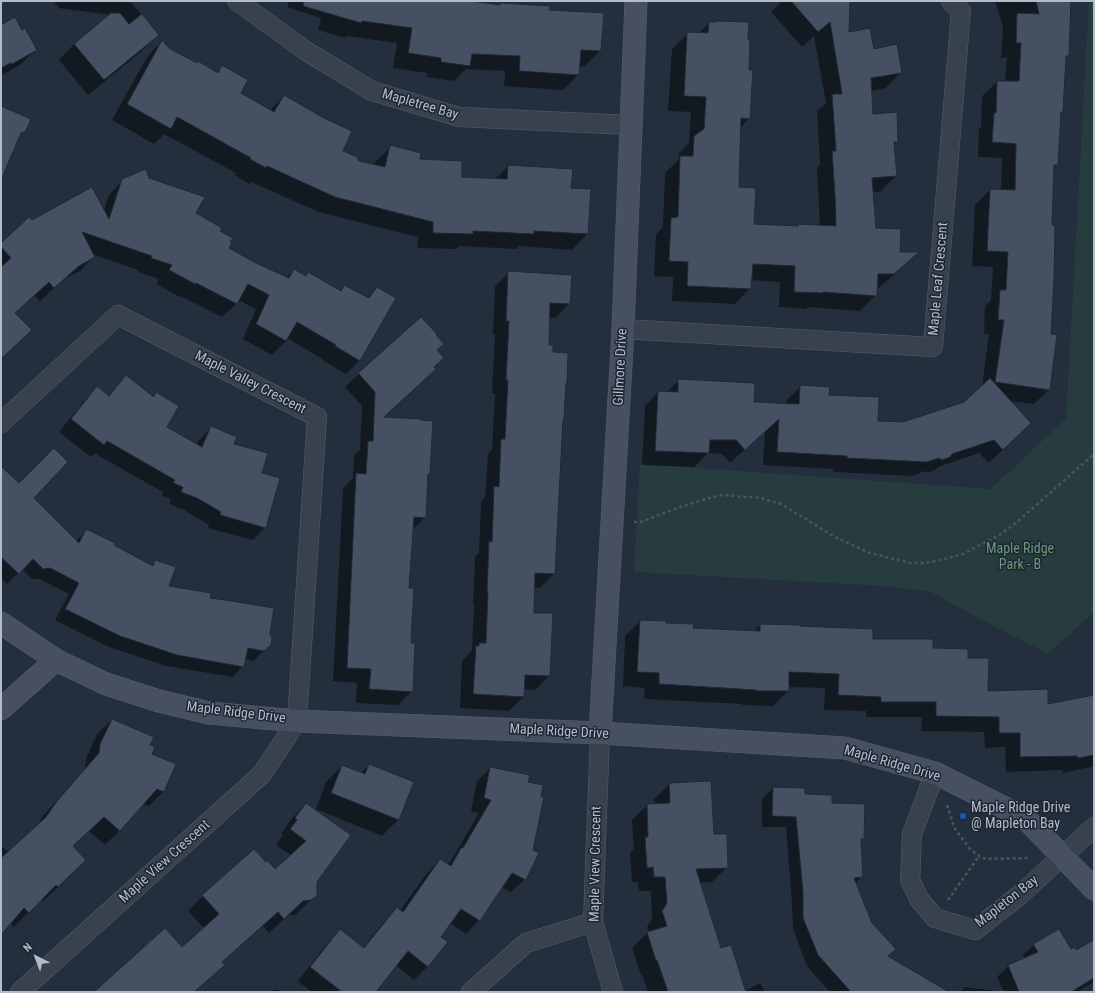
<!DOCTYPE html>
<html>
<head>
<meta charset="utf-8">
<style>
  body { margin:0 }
  #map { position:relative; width:1095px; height:993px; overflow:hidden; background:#242f3e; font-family:"Roboto Condensed",sans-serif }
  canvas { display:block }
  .frame { position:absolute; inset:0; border:2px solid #b4bcc9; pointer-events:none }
  .north { position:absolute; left:16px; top:937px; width:40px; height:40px; -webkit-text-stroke:3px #1d2633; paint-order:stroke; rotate:318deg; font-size:11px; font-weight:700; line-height:16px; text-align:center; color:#b4bcc9 }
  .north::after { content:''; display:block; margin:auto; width:14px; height:18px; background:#b4bcc9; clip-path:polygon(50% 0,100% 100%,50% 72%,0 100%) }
</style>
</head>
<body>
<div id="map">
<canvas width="1095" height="993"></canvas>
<div class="frame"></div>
<div class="north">N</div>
</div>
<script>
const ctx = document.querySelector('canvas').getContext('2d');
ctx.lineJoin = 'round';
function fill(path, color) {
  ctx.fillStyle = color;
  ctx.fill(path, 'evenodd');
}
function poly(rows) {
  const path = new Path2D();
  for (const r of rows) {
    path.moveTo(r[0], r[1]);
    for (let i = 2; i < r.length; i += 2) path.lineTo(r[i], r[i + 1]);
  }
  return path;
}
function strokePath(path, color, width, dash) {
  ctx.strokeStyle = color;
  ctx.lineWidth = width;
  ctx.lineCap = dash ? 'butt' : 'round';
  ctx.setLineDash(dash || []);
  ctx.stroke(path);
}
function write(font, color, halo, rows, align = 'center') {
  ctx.font = font + ' "Roboto Condensed",sans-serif';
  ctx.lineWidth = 3;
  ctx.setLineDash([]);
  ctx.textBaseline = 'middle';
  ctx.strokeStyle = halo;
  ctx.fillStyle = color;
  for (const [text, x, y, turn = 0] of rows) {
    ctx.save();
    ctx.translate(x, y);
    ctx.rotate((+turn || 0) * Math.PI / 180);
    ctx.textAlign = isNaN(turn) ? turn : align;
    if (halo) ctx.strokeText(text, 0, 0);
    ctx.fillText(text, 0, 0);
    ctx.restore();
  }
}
fill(poly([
  [1089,1,1094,1,1094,612,1048,654,982,620,931,592,884,586,634,572,640,464,991,489,1066,418]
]), '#263c3f');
fill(poly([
  [56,1,130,1,158,35,142,51,88,95,59,60,74,44,111,15,58,8,58,5,55,5],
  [289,1,468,1,498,6,500,4,548,11,600,51,585,66,579,66,578,75,563,90,504,86,505,71,466,69,454,81,426,77,427,73,393,68,397,43,347,36,345,38,318,30,321,18,287,7],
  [782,1,849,1,848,34,873,50,901,72,886,88,871,91,872,115,897,141,894,145,896,176,880,192,873,192,875,229,899,253,916,253,902,268,876,290,876,295,860,311,808,307,806,309,779,307,780,282,751,280,750,288,735,304,672,301,673,277,654,276,656,234,663,227,665,173,679,159,679,153,689,143,691,112,668,111,672,49,687,34,698,34,709,23,714,23,716,22,748,23,747,41,749,118,740,128,738,188,752,225,797,227,799,225,820,226,817,168,820,164,817,111,826,103,814,36,802,47,771,12],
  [995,1,1070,1,1068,56,1064,59,1062,111,1060,114,1057,164,1053,169,1049,389,1034,404,1009,401,1016,437,989,463,979,453,938,467,935,470,928,473,925,471,912,476,833,472,833,469,763,465,765,431,730,463,722,454,708,453,694,467,642,465,645,406,658,392,667,392,679,380,753,403,786,404,787,400,801,386,828,396,877,422,903,423,964,403,982,387,989,334,984,334,985,306,991,300,993,267,972,266,975,205,990,190,1001,190,1002,158,978,157,979,129,981,127,982,96,997,82,1005,82,1007,57,1001,58,1003,26],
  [1,26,22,31,36,49,21,64,1,76],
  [162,41,169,50,216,73,222,67,239,93,269,111,284,96,342,151,358,162,374,166,375,162,391,147,419,160,461,178,495,179,508,166,570,189,587,234,572,250,519,246,517,249,460,246,456,249,417,248,418,237,319,212,251,182,249,184,235,175,236,173,164,134,154,144,112,120,147,57],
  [149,179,219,231,227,249,286,278,294,270,305,277,308,274,339,291,344,286,367,298,377,289,360,360,346,374,322,360,322,359,287,338,286,341,272,355,243,339,256,309,238,300,236,304,222,317,181,296,180,297,156,284,159,279,138,272,138,270,92,254,93,257,80,271,64,279,40,301,34,295,14,313,1,358,1,244,32,221,104,210,109,195,123,180],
  [509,273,569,304,555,318,549,317,548,346,565,383,554,574,540,588,533,587,533,614,552,614,549,676,535,690,524,689,523,697,509,711,460,708,462,661,472,650,474,604,473,604,475,556,479,553,481,501,485,497,488,454,492,450,495,394,492,393,495,334,493,334,495,286],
  [436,350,433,368,435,369,383,418,429,473,427,475,425,517,412,530,408,589,412,691,398,705,356,703,357,683,333,681,343,488,353,478,354,455,360,450,362,406,345,387,359,374],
  [126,376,153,397,156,394,165,427,196,445,199,440,211,428,233,445,265,527,253,540,208,528,209,525,184,510,169,504,171,499,162,496,163,492,94,453,91,457,59,432,85,400,97,388,108,396],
  [1,467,76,541,87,530,112,546,151,566,156,561,168,587,209,599,269,635,270,645,253,661,245,659,243,666,233,677,166,666,109,647,55,620,69,594,39,579,32,579,22,569,7,584,1,578],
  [640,621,692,629,753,632,760,625,799,627,932,649,967,659,987,692,1047,705,1094,696,1094,764,1091,767,1063,773,1062,770,1006,772,1005,747,985,748,984,732,921,731,922,717,866,717,866,711,824,710,825,688,788,687,788,691,773,706,742,705,742,704,644,699,645,688,623,686,625,636],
  [112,720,149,745,151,755,175,765,163,792,149,806,143,804,119,831,105,845,89,831,72,847,71,875,43,901,41,899,14,927,10,923,1,933,1,846,9,852,34,829,43,816,85,769,86,759,97,734],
  [369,765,413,782,398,820,382,836,316,809,326,782,342,766,360,774],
  [491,768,527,783,525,879,511,892,501,887,479,920,466,934,450,923,440,938,446,943,427,967,414,980,396,965,375,992,312,992,298,981,327,944,340,930,363,948,384,922,397,908,400,911,427,873,440,860,447,865,453,857,479,813,471,811,477,781],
  [670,784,713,835,727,867,712,882,699,883,720,949,745,991,760,983,765,992,648,992,642,975,641,975,632,948,647,933,649,932,647,927,652,919,651,891,639,891,638,882,632,882,630,853,634,850,632,820,647,805,655,805,654,799],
  [773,788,804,795,831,804,863,838,860,842,862,876,855,884,871,923,887,957,942,992,830,992,807,966,793,929,792,903,786,827,762,827,762,799],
  [306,804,316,882,316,895,295,915,288,915,269,933,263,926,221,962,224,965,195,992,95,992,182,948,204,928,188,911,203,896,266,863,275,870,291,855,276,845,283,835,281,834,291,819],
  [1034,945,1076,952,1094,951,1094,982,1077,992,1004,992,997,977,1008,966,1025,959,1023,955],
  [965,987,1004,992,960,992],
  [274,989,287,992,271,992]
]), '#0007');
const building = poly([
  [304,1,472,1,500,5,500,3,550,6,549,10,604,13,601,51,581,50,579,75,519,71,520,56,472,54,470,66,441,62,441,58,408,53,412,28,362,21,361,23,303,6,304,1],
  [791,1,853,1,850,3,849,32,870,28,874,49,897,44,902,73,871,78,873,114,897,112,898,142,894,142,897,176,872,178,876,228,901,229,900,252,919,252,894,274,878,274,877,296,823,292,823,293,794,292,795,266,753,264,751,289,687,286,688,262,669,261,671,218,678,217,680,156,693,156,694,136,704,129,706,97,684,96,687,32,708,33,709,22,716,22,716,21,749,22,748,40,750,40,749,70,753,70,750,119,741,118,739,187,756,188,754,224,798,226,798,224,836,226,835,196,832,151,836,151,832,94,842,94,830,22,818,32,791,1],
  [1036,1,1071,1,1069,56,1066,56,1063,112,1061,112,1058,165,1054,165,1052,225,1055,225,1054,280,1051,334,1057,335,1050,390,995,382,1004,320,998,320,1000,290,1006,290,1008,252,987,251,990,189,1015,190,1016,144,992,142,994,113,996,113,997,81,1019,81,1021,43,1016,43,1017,13,1039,14,1036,1],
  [111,13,120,13,129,24,142,14,159,35,104,80,74,44,111,13],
  [15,17,22,30,25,28,37,50,12,64,11,63,1,68,1,25,15,17],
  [162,40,170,49,197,63,198,61,218,73,222,65,248,80,241,93,274,112,284,95,322,117,352,131,343,151,357,157,359,161,385,167,390,145,421,153,420,159,462,161,462,177,507,179,508,165,573,169,571,188,591,189,588,234,534,231,534,234,473,231,473,234,433,233,433,222,335,197,267,166,266,168,250,159,251,158,177,117,171,129,127,104,162,40],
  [1,106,31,119,26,131,21,133,1,180,1,106],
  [146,169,149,178,205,197,196,213,222,228,220,231,233,238,230,242,232,243,229,248,256,263,289,278,294,269,306,276,308,272,341,291,344,285,369,298,377,287,396,298,360,361,335,346,336,345,297,322,286,341,256,324,269,295,248,284,237,304,196,283,195,284,169,270,172,265,151,258,152,256,82,232,95,257,79,266,54,288,49,282,15,313,32,330,1,359,1,267,11,258,1,247,1,243,29,217,32,220,92,187,109,219,122,179,146,169],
  [508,271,572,275,570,304,550,303,549,345,553,345,553,352,568,353,567,383,566,383,564,419,563,419,555,574,535,573,534,613,553,613,550,676,525,675,524,697,473,694,476,646,479,646,479,643,486,643,488,591,487,591,489,541,492,542,494,486,499,487,501,439,505,439,508,380,506,380,509,321,506,321,508,271],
  [421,317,437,334,436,335,444,344,437,350,444,358,434,367,436,369,384,417,421,419,421,420,433,421,430,474,428,474,426,518,414,517,409,588,414,588,411,643,415,643,413,692,369,689,371,669,347,668,356,473,366,474,368,441,373,441,375,392,358,373,421,317],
  [126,375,154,397,156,392,179,406,167,427,202,447,211,426,237,437,234,444,268,453,262,473,280,478,266,528,220,515,221,512,197,498,181,492,183,487,173,483,175,480,107,441,104,445,71,419,97,386,109,396,126,375],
  [990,378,1031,423,1003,450,994,440,952,454,950,457,942,460,939,458,927,462,847,458,847,456,777,452,779,419,745,450,736,440,710,440,709,453,655,451,658,391,678,392,678,379,755,383,754,402,799,404,800,385,830,387,829,395,879,397,878,421,903,422,964,402,990,378],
  [54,448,68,462,34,498,79,543,86,529,115,543,114,545,153,566,155,560,176,567,169,586,211,593,210,598,225,600,274,608,270,634,272,637,271,645,264,651,248,648,244,667,177,655,120,636,65,609,79,583,50,568,43,569,33,559,19,574,1,557,1,466,19,483,54,448],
  [640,620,666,621,666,623,694,624,693,628,760,631,760,624,800,625,800,626,873,629,873,639,933,639,933,648,968,649,968,658,989,658,988,691,1048,689,1048,704,1094,695,1094,755,1078,758,1077,756,1020,757,1020,733,999,733,999,717,936,716,936,702,881,702,881,697,838,695,839,674,789,672,789,691,756,691,756,690,659,684,659,673,637,672,640,620],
  [112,719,154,737,150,745,155,747,152,754,176,764,164,792,157,789,120,831,104,817,73,846,86,860,58,887,56,885,29,913,24,908,1,935,1,858,46,817,57,801,99,753,100,744,112,719],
  [369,764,414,782,399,820,331,793,342,765,365,774,369,764],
  [490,767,530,775,528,782,543,785,541,797,544,797,533,850,539,853,526,880,512,873,480,921,461,909,441,937,448,942,428,967,408,951,376,992,342,992,310,967,340,929,364,948,397,907,403,912,440,859,451,866,461,848,463,848,491,800,484,798,490,767],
  [711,781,714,834,727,834,728,868,696,869,721,948,731,945,746,992,668,992,657,960,656,961,647,932,667,926,662,911,667,903,665,877,654,877,653,867,647,868,645,837,648,837,647,804,670,803,669,783,711,781],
  [773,787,805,788,805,794,832,795,832,803,865,804,864,839,861,839,863,877,854,878,872,923,896,949,888,956,949,992,851,992,818,955,803,918,803,892,796,817,772,816,773,787],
  [306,803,351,835,317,882,317,896,311,900,303,901,284,919,278,912,222,962,225,965,194,992,94,992,165,928,182,947,219,914,202,895,254,849,266,862,267,860,275,869,306,841,290,829,297,820,295,818,306,803],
  [1059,929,1071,949,1075,947,1076,950,1094,940,1094,978,1071,992,1019,992,1008,965,1038,952,1033,944,1059,929]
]);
fill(building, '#455162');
strokePath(building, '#1f2835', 1);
const street = poly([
  [237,1,306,51,372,91,459,117,631,125],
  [623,329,933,347,961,11,951,1],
  [1,423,118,315,317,417,297,721,262,774,20,992],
  [600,733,593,922,613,992],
  [935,773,912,834,910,880,919,899,935,918,975,930,1021,894,1094,827],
  [471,992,526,943,593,922]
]);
const secondary = poly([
  [1,623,56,660,106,684,159,701,209,713,297,721,600,733,845,748,935,773,1025,818,1094,889],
  [1,709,56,660],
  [600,733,623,329,636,1]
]);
strokePath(street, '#565f6c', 20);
strokePath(secondary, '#565f6c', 23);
strokePath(poly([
  [634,522,641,522,680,507,706,499,721,495,761,498,781,504,835,537,870,553,911,563,925,563,940,560,963,554,1001,534,1017,522,1094,454],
  [947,805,955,829,970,849,979,856,986,859,1028,858],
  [948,900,979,856]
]), '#44595c', 2.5, [3, 3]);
strokePath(street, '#38414e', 19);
strokePath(secondary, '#465061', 22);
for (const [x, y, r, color] of [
  [963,816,4,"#1a4fb4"]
]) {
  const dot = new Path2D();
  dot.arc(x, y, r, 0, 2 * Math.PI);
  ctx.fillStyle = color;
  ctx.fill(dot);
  strokePath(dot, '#1d2633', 1.5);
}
write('14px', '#b4bcc9', '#1d2633', [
  ["Mapletree Bay",420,105,16],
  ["Maple Leaf Crescent",939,279,-85],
  ["Gillmore Drive",621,367,-87],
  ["Maple Valley Crescent",250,383,27],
  ["Maple Ridge Drive",236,713,7],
  ["Maple Ridge Drive",559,732,3],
  ["Maple Ridge Drive",892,764,16],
  ["Maple View Crescent",165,862,-42],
  ["Maple View Crescent",596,864,-89],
  ["Mapleton Bay",1007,902,-38]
]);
write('14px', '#6b9a76', '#1d2633', [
  ["Maple Ridge",1020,549],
  ["Park - B",1020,565]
]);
write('14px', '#b4bcc9', '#1d2633', [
  ["Maple Ridge Drive",971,808],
  ["@ Mapleton Bay",971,824]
], 'left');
</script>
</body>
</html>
